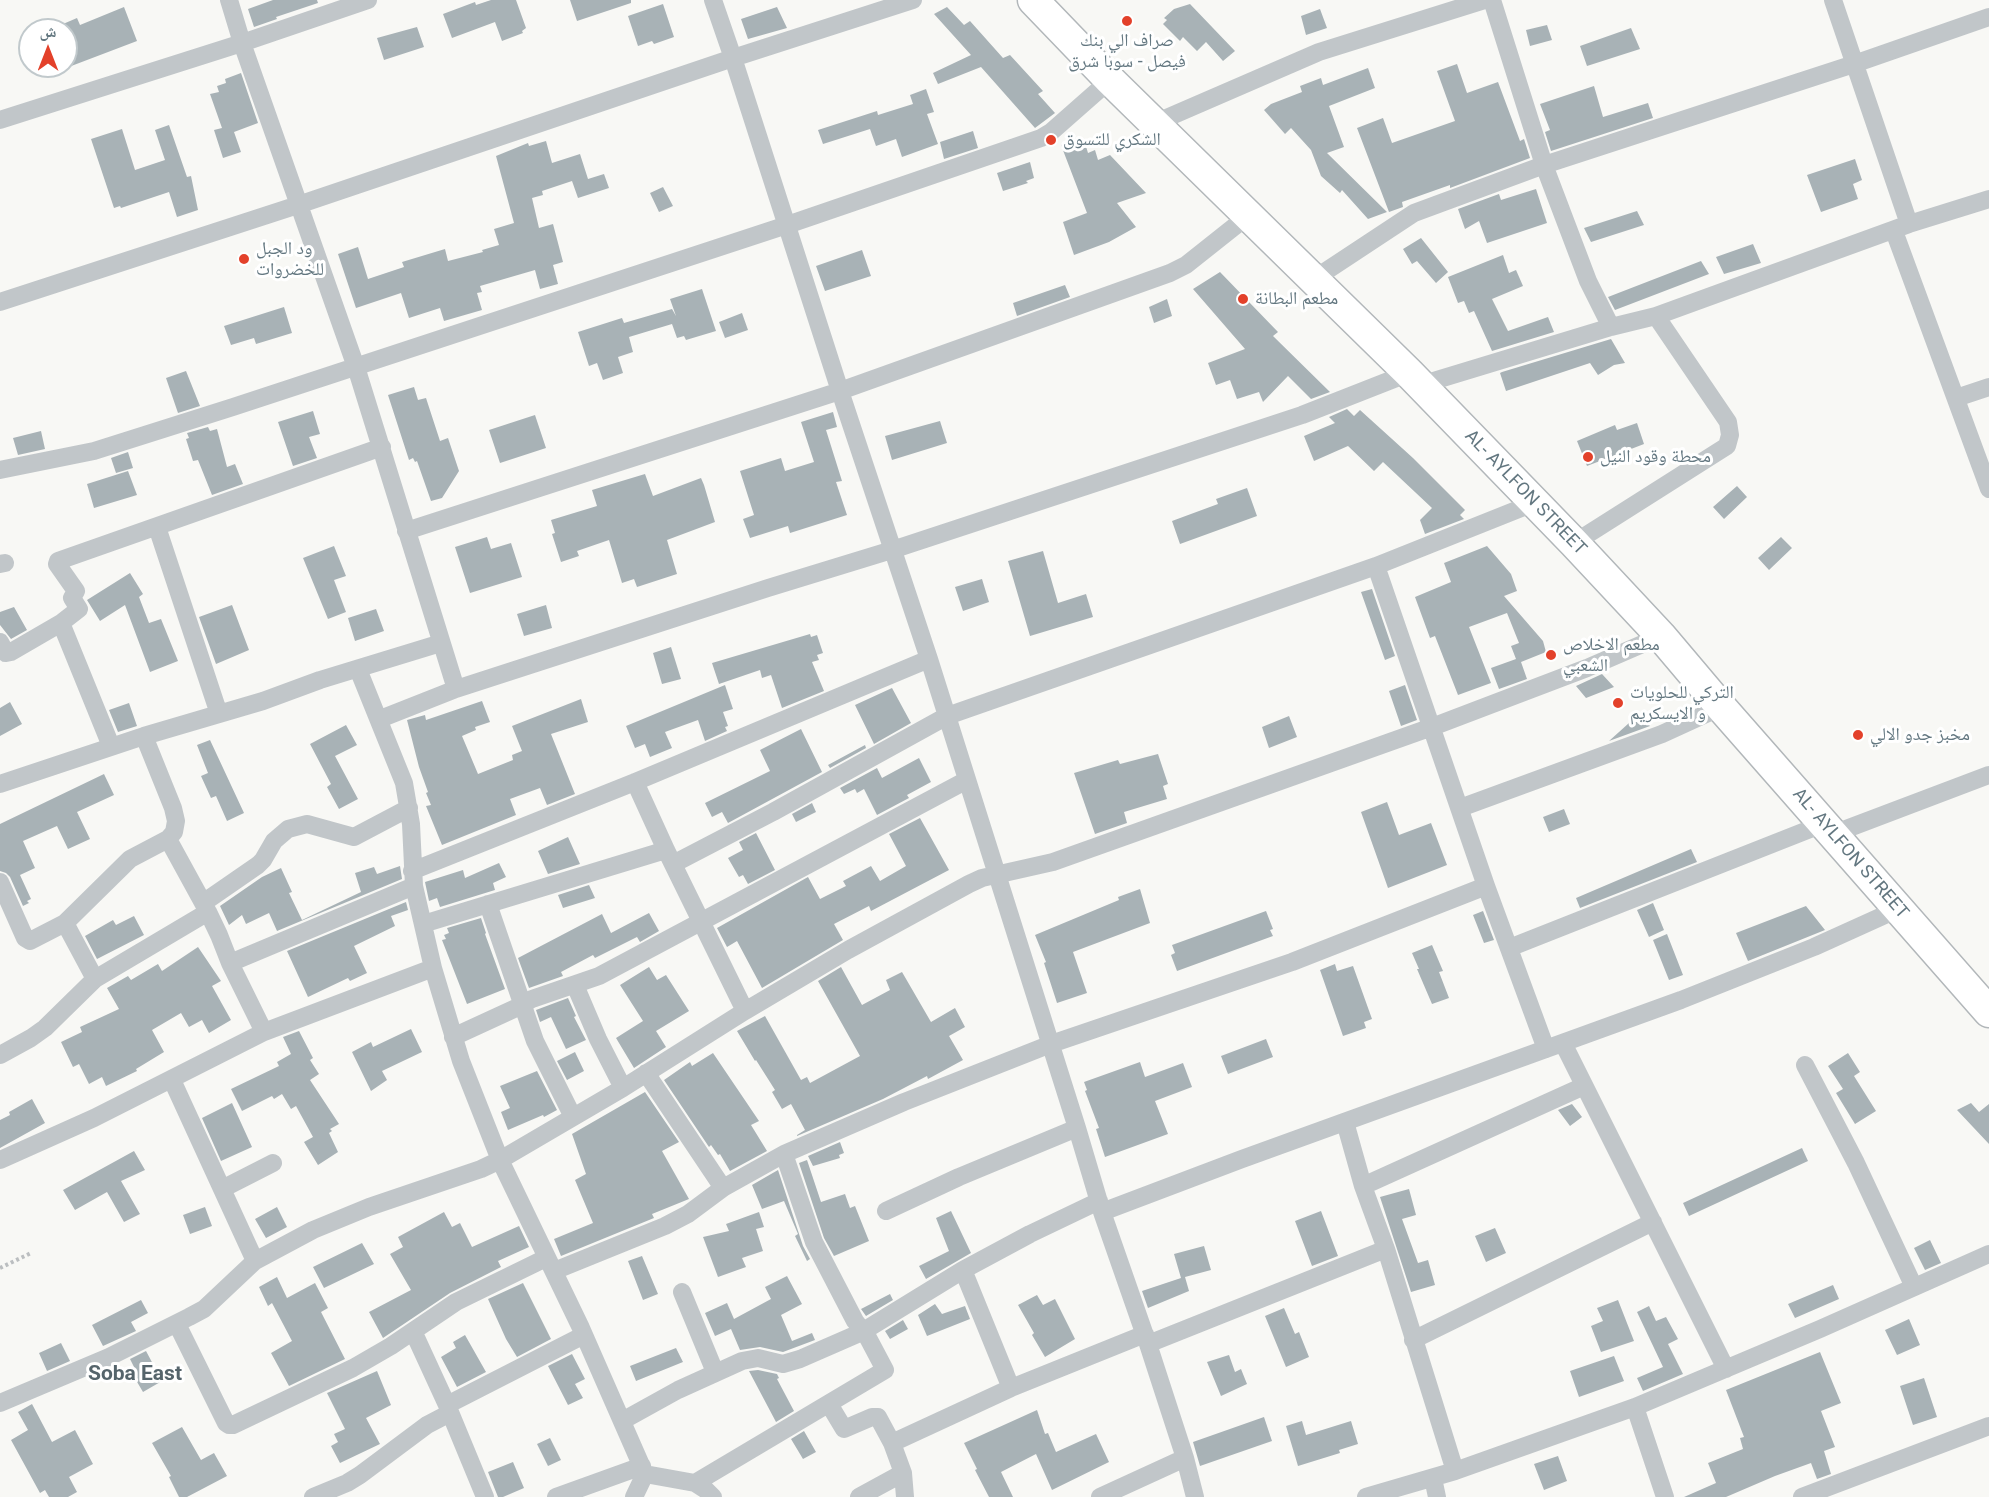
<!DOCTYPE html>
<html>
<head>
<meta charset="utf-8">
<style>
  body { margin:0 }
  #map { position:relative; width:1989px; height:1497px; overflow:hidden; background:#f8f8f5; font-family:Roboto,"Noto Naskh Arabic",sans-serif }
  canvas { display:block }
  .north { position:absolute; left:18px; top:18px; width:60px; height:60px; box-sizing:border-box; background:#fff; border:2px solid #c1c9cc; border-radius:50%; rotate:0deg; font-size:16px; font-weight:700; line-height:24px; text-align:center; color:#637780 }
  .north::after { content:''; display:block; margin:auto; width:21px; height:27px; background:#e3412a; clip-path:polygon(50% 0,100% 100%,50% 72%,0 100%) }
</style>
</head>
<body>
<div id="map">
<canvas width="1989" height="1497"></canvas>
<div class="north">ش</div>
</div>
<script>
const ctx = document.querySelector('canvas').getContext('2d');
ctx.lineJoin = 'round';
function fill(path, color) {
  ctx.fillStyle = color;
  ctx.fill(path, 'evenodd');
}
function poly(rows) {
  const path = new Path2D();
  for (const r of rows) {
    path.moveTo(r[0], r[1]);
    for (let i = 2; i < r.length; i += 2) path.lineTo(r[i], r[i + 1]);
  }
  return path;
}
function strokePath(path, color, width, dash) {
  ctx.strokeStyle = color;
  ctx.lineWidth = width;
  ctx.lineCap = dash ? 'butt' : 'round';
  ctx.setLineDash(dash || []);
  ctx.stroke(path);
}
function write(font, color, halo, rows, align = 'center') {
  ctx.font = font + ' Roboto,"Noto Naskh Arabic",sans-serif';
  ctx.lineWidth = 6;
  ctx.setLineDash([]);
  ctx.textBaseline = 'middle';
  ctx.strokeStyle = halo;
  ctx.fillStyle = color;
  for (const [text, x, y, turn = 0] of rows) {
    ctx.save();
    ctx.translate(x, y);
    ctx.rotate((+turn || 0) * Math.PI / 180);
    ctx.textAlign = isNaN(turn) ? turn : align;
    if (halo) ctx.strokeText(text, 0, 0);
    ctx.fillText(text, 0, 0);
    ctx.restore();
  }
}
fill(poly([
  [273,0,317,0,318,3,276,17,277,19,254,27,248,9],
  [491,0,516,0,526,28,522,31,523,33,502,41,495,22,452,38,443,14,475,2,476,5],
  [570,0,631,0,631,3,577,21],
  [663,4,674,37,654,44,652,41,638,46,628,16],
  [1190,4,1235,51,1223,61,1206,42,1197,51,1183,37,1180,41,1163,24,1167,20,1164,18,1174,9],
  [124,7,137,41,66,68,66,30,63,24,77,18,80,25],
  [777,7,787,28,748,39,741,19],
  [947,7,964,25,970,21,1003,58,1010,55,1043,91,1038,94,1055,113,1035,128,981,67,938,84,933,73,971,55,934,14],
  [1320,9,1327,28,1306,35,1301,16],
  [1547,25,1552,40,1530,46,1526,30],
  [417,27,424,47,384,60,377,38],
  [1631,28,1640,49,1587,66,1580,46],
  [1457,64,1467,93,1498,82,1520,141,1524,139,1530,158,1450,188,1450,185,1402,202,1403,207,1389,212,1357,128,1383,118,1392,143,1455,121,1437,71],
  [1368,68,1375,88,1329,106,1344,147,1327,153,1387,212,1368,219,1342,190,1340,193,1321,176,1311,150,1291,128,1285,134,1264,110,1271,104,1302,92,1300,86,1321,78,1323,85],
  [241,73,258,123,234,132,241,152,223,158,214,130,222,128,210,94,219,92,217,86,226,83,225,79],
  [1594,86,1603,117,1648,103,1653,118,1551,151,1545,132,1550,130,1540,104],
  [926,89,934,112,927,114,938,144,902,157,896,139,876,146,870,129,823,144,818,130,877,111,878,115,913,104,910,95],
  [169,125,187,177,191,176,198,210,177,217,169,192,121,208,120,206,114,208,91,139,122,129,135,170,165,160,155,130],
  [973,131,978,148,944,159,940,142],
  [1077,138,1080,145,1085,143,1088,153,1095,150,1098,160,1110,155,1146,193,1117,203,1136,227,1109,242,1074,255,1063,222,1087,213,1061,145],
  [546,141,552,163,580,154,588,179,604,174,609,188,578,198,572,181,542,191,543,195,532,198,539,228,553,224,563,262,553,265,558,284,540,289,535,270,480,286,482,292,477,293,482,310,444,321,440,308,409,318,401,293,356,308,338,254,358,247,368,279,404,267,402,262,445,249,448,261,483,252,482,250,499,245,494,229,514,223,496,156,528,143,529,146],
  [1855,159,1862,180,1853,184,1858,199,1821,212,1807,175],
  [1030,162,1034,178,1026,181,1028,183,1003,191,997,173],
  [663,187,673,206,659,212,650,193],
  [1536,189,1547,223,1487,243,1479,221,1465,229,1458,209,1499,194,1501,200],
  [1637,211,1644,225,1591,242,1584,228],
  [1421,238,1448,272,1436,283,1417,261,1412,264,1403,249],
  [1753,244,1761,263,1724,274,1716,257],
  [862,250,871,276,825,291,816,266],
  [1503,255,1509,273,1516,270,1523,286,1492,299,1508,331,1548,317,1554,332,1492,351,1474,311,1469,313,1464,301,1458,303,1448,277],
  [1701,261,1709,274,1615,310,1608,297],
  [1220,272,1278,332,1273,336,1330,392,1311,399,1288,376,1263,402,1259,392,1237,399,1230,380,1216,385,1208,363,1245,349,1193,289],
  [1065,285,1070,297,1017,316,1013,303],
  [702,289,716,331,686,340,684,336,677,338,672,324,629,337,633,352,618,357,623,373,603,380,597,363,589,366,578,332,622,318,624,323,672,309,676,316,670,299],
  [1167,299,1172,316,1154,323,1149,307],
  [284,307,292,333,256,344,254,338,231,345,224,326],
  [742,313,748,330,725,338,719,322],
  [1611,339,1625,363,1614,365,1598,375,1590,363,1506,391,1500,373,1502,372],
  [186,371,200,406,178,413,166,378],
  [414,387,418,400,426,398,440,441,448,438,459,471,442,498,431,501,417,461,415,462,413,458,409,460,388,395],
  [1347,409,1354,416,1360,410,1413,458,1465,510,1460,515,1464,519,1425,534,1420,520,1432,508,1383,462,1374,471,1348,446,1314,461,1304,436,1335,423,1329,417],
  [313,411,320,434,309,437,317,458,293,466,278,422],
  [833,412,837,427,826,430,842,481,836,482,847,515,790,533,788,526,750,538,743,519,754,515,740,471,781,458,785,471,814,462,801,422],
  [535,415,546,448,500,463,489,430],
  [940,421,947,443,892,460,885,436],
  [1637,423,1644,444,1587,466,1577,441,1615,425,1617,430],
  [208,427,210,431,217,429,227,467,235,464,243,484,212,495,198,460,193,461,186,439,189,438,187,433],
  [41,431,45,449,18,455,13,438],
  [128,452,133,468,116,473,111,458],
  [128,471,137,495,94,508,87,484],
  [645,474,653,496,701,478,704,485,715,522,667,540,677,574,637,587,634,579,622,583,609,540,577,551,579,556,561,562,552,534,555,533,551,520,597,506,592,490],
  [1737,486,1747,497,1724,519,1713,507],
  [1247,488,1257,516,1180,544,1172,521,1218,504,1216,499],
  [487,537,491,549,511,543,522,577,470,593,455,547],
  [1781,537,1792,548,1769,570,1758,558],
  [334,546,346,576,334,580,346,612,328,619,303,558],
  [1487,546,1511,574,1517,591,1504,596,1543,641,1546,652,1521,662,1527,679,1499,689,1491,668,1516,659,1511,646,1519,643,1507,613,1469,627,1491,683,1458,695,1435,636,1430,638,1415,597,1451,582,1444,563],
  [1043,551,1058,603,1086,594,1093,617,1030,636,1008,561],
  [130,573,143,594,139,597,149,623,161,619,178,661,150,672,125,605,100,621,87,600],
  [982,579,989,602,963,611,955,587],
  [1372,589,1395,656,1385,660,1361,592],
  [232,605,249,650,216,664,199,617],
  [546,605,552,628,524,636,517,614],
  [14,607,27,630,11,639,0,625,0,612],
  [376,609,384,631,355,641,348,618],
  [810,634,811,637,817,635,823,653,817,655,819,660,812,662,824,691,782,708,771,675,762,678,760,670,719,684,712,663],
  [671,647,681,679,662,684,653,653],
  [1602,674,1614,687,1586,698,1576,686],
  [725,685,733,709,723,712,728,726,725,727,727,731,705,741,698,720,665,732,672,748,650,757,645,744,635,748,626,726],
  [1405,685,1417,720,1401,726,1389,691],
  [892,688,911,723,874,744,855,705],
  [581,699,588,722,551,734,575,794,547,805,540,788,510,799,516,815,442,845,426,806,431,805,426,793,428,792,419,767,407,720,425,715,426,720,482,701,490,722,475,727,476,730,462,736,478,774,513,760,512,755,522,751,512,726],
  [10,702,22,724,0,736,0,708],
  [129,703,137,726,118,732,109,710],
  [1639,714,1650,726,1609,741],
  [1289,716,1297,737,1269,748,1262,727],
  [346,725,357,745,335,756,358,799,339,809,327,787,331,784,310,744],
  [801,729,822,772,728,823,722,812,712,817,705,803,770,771,760,750],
  [210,740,244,813,227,821,216,796,211,798,201,776,208,773,197,745],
  [865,745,866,748,830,768,828,765],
  [1158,754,1168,784,1163,786,1167,799,1124,812,1127,823,1095,834,1074,773,1118,760,1120,764],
  [919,758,931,782,907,795,909,798,877,815,864,789,857,793,855,789,844,794,840,788,877,768,882,778],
  [104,774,114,795,77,812,90,839,68,849,57,826,23,841,35,868,20,875,31,899,27,901,29,903,23,906,10,877,6,873,0,871,0,824],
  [1387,802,1399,835,1431,823,1447,865,1388,888,1361,812],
  [812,803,816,812,796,822,792,814],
  [1564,809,1570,824,1549,832,1543,817],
  [920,818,949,870,871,911,869,906,834,924,843,940,762,988,737,941,727,947,717,928,808,877,820,899,846,886,843,881,871,866,880,881,906,866,889,834],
  [756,833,775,870,748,884,743,875,739,877,728,858,743,850,739,842],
  [568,837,580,864,548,874,538,851],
  [1691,849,1697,862,1580,908,1576,898],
  [499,863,506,877,493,883,495,890,440,907,437,898,429,901,425,882,463,870,465,878],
  [400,866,402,879,277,931,269,913,246,924,242,915,229,925,220,906,262,877,281,868,292,892,289,893,302,920,361,892,355,873,374,867,377,874],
  [589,885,595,898,563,908,558,895],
  [1140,889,1150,923,1073,952,1087,993,1057,1003,1044,963,1046,962,1035,935,1119,900,1118,897],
  [406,902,408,910,391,916,395,926,354,946,367,973,350,981,348,978,308,997,287,951],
  [1653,903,1664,930,1649,937,1637,910],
  [1806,906,1825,930,1748,961,1736,933],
  [1266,911,1273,929,1270,930,1273,936,1177,971,1171,955,1175,953,1172,945],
  [1483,911,1494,940,1484,943,1473,915],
  [649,913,659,931,640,942,637,937,595,958,593,955,561,972,563,976,529,988,518,958,602,914,611,933],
  [134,916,144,935,97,959,85,936,113,920,116,925],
  [481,918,486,933,485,934,505,989,467,1004,442,940,446,939,444,935,449,933,447,928],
  [1667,934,1683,975,1669,980,1653,940],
  [1432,945,1443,971,1439,972,1449,998,1432,1004,1417,969,1419,969,1412,953],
  [198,947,221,981,212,986,231,1020,209,1033,202,1020,189,1027,181,1013,152,1030,164,1052,136,1069,137,1071,106,1086,102,1077,89,1084,79,1064,73,1067,61,1042,82,1032,80,1027,119,1009,107,988,128,976,131,980,158,964,162,971],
  [1335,964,1337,971,1353,966,1372,1019,1364,1022,1366,1028,1343,1036,1320,970],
  [649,967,657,980,666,975,689,1011,656,1031,666,1047,634,1068,616,1038,643,1021,620,985],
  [841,967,862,1005,890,990,886,980,902,972,931,1022,955,1008,965,1027,949,1036,963,1060,928,1079,927,1076,883,1099,797,1136,797,1135,805,1130,791,1104,782,1109,772,1092,775,1090,756,1060,755,1061,737,1031,765,1016,801,1080,807,1077,810,1083,860,1056,818,981],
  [568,998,576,1016,574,1017,586,1040,566,1049,551,1017,540,1022,536,1010],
  [411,1029,422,1052,382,1071,387,1080,371,1091,352,1052,371,1042,373,1047],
  [299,1031,313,1058,310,1060,319,1074,310,1080,339,1124,330,1129,332,1131,329,1133,338,1152,318,1165,304,1142,313,1137,296,1106,291,1109,282,1094,274,1099,272,1096,242,1111,231,1089,279,1066,277,1062,291,1054,283,1037],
  [1266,1039,1273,1057,1228,1074,1221,1056],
  [575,1052,584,1071,567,1080,557,1061],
  [713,1053,759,1121,751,1125,767,1151,730,1171,720,1154,718,1155,711,1145,709,1147,664,1080,690,1062,692,1066],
  [1848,1053,1860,1072,1854,1076,1876,1111,1855,1124,1836,1093,1843,1089,1828,1066],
  [1140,1062,1145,1077,1183,1063,1192,1087,1155,1101,1168,1134,1105,1157,1096,1129,1099,1128,1085,1091,1087,1090,1084,1082],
  [537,1071,557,1110,544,1117,543,1115,508,1130,501,1112,510,1108,500,1086],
  [645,1092,679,1142,662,1151,689,1199,652,1214,654,1218,561,1256,554,1239,593,1223,575,1180,586,1174,572,1134],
  [32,1099,45,1123,0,1148,0,1120,10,1115,9,1112],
  [232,1103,252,1147,221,1161,202,1118],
  [1971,1103,1979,1112,1989,1104,1989,1144,1957,1110],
  [1572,1104,1582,1117,1570,1126,1558,1110],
  [840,1142,844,1153,839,1155,840,1158,813,1166,808,1156],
  [1802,1148,1808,1161,1689,1216,1683,1203],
  [134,1151,145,1170,121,1181,140,1214,124,1222,107,1192,75,1210,63,1190],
  [807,1160,821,1202,845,1194,850,1208,855,1206,869,1241,834,1256,824,1238,799,1163],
  [778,1170,803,1246,810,1259,807,1261,795,1236,798,1234,784,1201,762,1209,752,1185],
  [1409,1189,1416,1215,1402,1219,1418,1263,1428,1260,1435,1285,1411,1292,1380,1197],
  [205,1207,212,1226,190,1234,183,1215],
  [277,1207,287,1227,266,1238,255,1219],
  [951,1211,971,1253,926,1279,919,1266,949,1251,936,1218],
  [1321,1211,1338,1256,1312,1266,1295,1221],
  [444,1212,452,1227,460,1223,472,1247,519,1226,529,1247,498,1261,501,1267,450,1293,383,1338,369,1312,411,1290,390,1254,403,1247,398,1237],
  [759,1212,764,1227,756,1229,763,1251,742,1258,746,1267,718,1277,703,1237,729,1231,726,1224],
  [1495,1228,1506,1253,1486,1262,1475,1236],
  [1930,1240,1941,1263,1925,1270,1914,1248],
  [362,1243,374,1264,324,1288,313,1267],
  [1204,1246,1211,1270,1185,1277,1189,1291,1148,1308,1142,1291,1181,1278,1174,1254],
  [642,1256,658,1294,643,1300,628,1261],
  [787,1276,802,1304,781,1315,792,1341,812,1333,815,1340,783,1352,760,1347,740,1350,731,1329,715,1336,705,1313,727,1303,734,1319,771,1299,765,1287],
  [277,1277,287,1298,315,1283,328,1308,321,1312,345,1359,289,1386,271,1353,292,1341,272,1303,268,1306,259,1287],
  [523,1283,551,1339,517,1357,506,1339,488,1299],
  [1833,1285,1839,1299,1795,1318,1788,1304],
  [890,1294,893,1300,866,1316,861,1309],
  [1037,1295,1043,1305,1055,1299,1075,1339,1045,1357,1032,1335,1034,1333,1018,1305],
  [141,1300,148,1313,131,1322,136,1331,103,1346,92,1325],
  [1618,1300,1634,1341,1601,1352,1591,1326,1603,1321,1597,1308],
  [935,1304,942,1314,965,1306,970,1319,927,1336,918,1315],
  [1649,1306,1656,1321,1666,1317,1678,1339,1668,1344,1683,1374,1643,1391,1637,1378,1663,1367,1637,1312],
  [1284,1308,1295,1334,1299,1332,1309,1357,1286,1367,1265,1316],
  [1909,1319,1920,1345,1897,1355,1885,1330],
  [903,1320,908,1329,890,1339,885,1331],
  [465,1335,486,1372,457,1387,441,1357,456,1348,453,1342],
  [61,1343,70,1361,47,1371,39,1353],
  [676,1348,683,1362,636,1381,630,1366],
  [146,1351,162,1381,143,1392,130,1370,134,1367,130,1359],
  [1820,1352,1841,1403,1821,1411,1835,1447,1824,1451,1831,1474,1817,1479,1811,1463,1775,1476,1726,1497,1684,1497,1716,1483,1708,1463,1743,1449,1740,1438,1744,1437,1726,1390],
  [572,1354,585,1379,575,1384,583,1398,568,1405,548,1366],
  [1229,1355,1235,1372,1241,1369,1247,1384,1221,1396,1207,1362],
  [1614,1356,1624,1381,1579,1397,1570,1371],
  [758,1370,777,1374,779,1378,777,1379,794,1411,776,1422,749,1371],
  [377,1371,391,1405,366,1418,380,1444,340,1463,331,1446,338,1442,334,1434,345,1429,327,1393],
  [1924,1378,1937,1417,1913,1425,1900,1386],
  [32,1404,52,1442,75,1430,93,1464,69,1477,77,1492,68,1497,49,1497,45,1490,40,1493,11,1440,28,1430,18,1412],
  [1037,1410,1045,1434,1048,1433,1056,1452,1096,1434,1109,1462,1052,1490,1036,1454,1001,1472,1013,1497,989,1497,975,1470,977,1469,964,1443],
  [1264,1417,1272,1441,1200,1466,1193,1442],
  [1302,1421,1306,1435,1351,1421,1358,1444,1339,1450,1340,1453,1298,1466,1286,1426],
  [182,1427,201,1460,214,1453,227,1476,187,1497,179,1497,169,1477,171,1476,152,1443],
  [804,1431,816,1452,803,1459,791,1439],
  [550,1438,561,1460,548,1466,537,1444],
  [1558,1456,1567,1481,1544,1490,1534,1464],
  [513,1462,524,1488,503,1497,498,1497,488,1472]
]), '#a8b2b6');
const trunk = poly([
  [1033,0,1110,80,1409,373,1574,543,1661,636,1721,707,1989,1012]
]);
strokePath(trunk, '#b2b7ba', 33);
strokePath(poly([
  [0,1268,31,1253]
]), '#bbbec0', 4, [3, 3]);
strokePath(poly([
  [229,0,242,43,356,367,456,689],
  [713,0,733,58,840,391,929,659,1077,1128,1102,1212,1148,1344,1185,1458,1195,1497],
  [1492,0,1544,165,1588,281,1611,327],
  [1833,0,1909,224],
  [0,120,242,43,368,0],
  [1155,123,1319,52,1485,0],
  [1894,231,1989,489],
  [1314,279,1414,213,1544,165,1854,64,1989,17],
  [0,302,298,205,733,58,913,0],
  [1420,385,1611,327,1656,316,1909,224,1989,199],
  [1956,398,1989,387],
  [0,470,94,451,233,407,787,225,1041,138,1051,132,1110,80],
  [1534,503,1376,566,1486,886,1546,1049],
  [157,527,219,714],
  [406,531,840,391,1170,273,1186,265,1249,215],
  [1574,543,1727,446,1730,435,1728,422,1656,316],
  [0,564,5,563],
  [61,623,79,609,72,598,76,591,57,564,58,561,382,447],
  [0,642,6,653,11,652,61,623,111,746],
  [358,669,404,783,411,824,414,886,433,968,461,1061,500,1160,581,1328,645,1474,695,1483,706,1490,713,1497],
  [380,719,456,689,768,588,892,550,1302,415,1409,373],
  [635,782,666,850,745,1011],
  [0,784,144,736],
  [1460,808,1662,734,1721,707],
  [1833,834,1989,775],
  [673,864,773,812,947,716,1376,566],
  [412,871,635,782,929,659],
  [0,882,25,938,30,941,65,923,130,859,168,839],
  [203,903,258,865,263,860,274,841,288,829,307,824,354,837,409,808],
  [488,904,535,1041,573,1117],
  [208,912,219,935,230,963,264,1032],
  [65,923,95,979],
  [423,924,666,850],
  [1509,948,1823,824],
  [230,963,414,886],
  [575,985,598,1039,623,1088],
  [453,1037,516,1008,532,999,599,976,967,780],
  [1563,1043,1726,1369],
  [0,1055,31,1038,45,1028,95,979,208,912,168,839,174,832,176,821,173,808,144,736,263,701,320,680,441,643],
  [1805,1065,1856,1163,1914,1287],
  [646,1073,723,1188],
  [172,1080,255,1261],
  [1345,1122,1363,1186,1386,1249,1455,1471],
  [0,1160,94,1118,264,1032,433,968],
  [1363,1186,1584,1086],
  [222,1189,273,1163],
  [886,1211,959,1177,1077,1128],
  [1102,1212,1242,1159,1681,1000,1814,947,1898,909],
  [963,1270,1011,1388],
  [554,1271,665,1226,688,1214,723,1188,784,1154,904,1102,1051,1044,1292,962,1486,886],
  [682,1292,715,1372],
  [177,1324,226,1423,229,1425,233,1425,353,1368,391,1346,456,1302,546,1258],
  [413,1331,447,1405,485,1497],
  [1413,1340,1653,1222],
  [1148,1344,1386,1249],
  [0,1403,109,1357,189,1317,204,1309,255,1261,313,1230,369,1207,481,1169,500,1160,623,1088,745,1011,848,950,969,884,982,878,1053,862,1432,727,1587,668,1661,636],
  [829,1404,844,1429,872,1417,878,1417,892,1443,903,1473,905,1497],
  [447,1405,584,1335],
  [1635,1407,1665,1497],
  [622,1421,678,1390,742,1361,758,1358,783,1364,800,1359,862,1332,963,1270,1030,1234,1099,1201],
  [892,1443,1011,1388,1145,1334],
  [1433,1478,1437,1497],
  [695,1483,885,1370,867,1336,855,1321,814,1242,784,1154],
  [313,1497,347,1483,360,1475,427,1425,450,1413],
  [556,1497,642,1466],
  [634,1497,645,1474],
  [859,1497,903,1473],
  [1100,1497,1185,1458],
  [1366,1497,1455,1471,1635,1407,1820,1329,1989,1254],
  [1802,1497,1989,1426]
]), '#c1c6c9', 18);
strokePath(trunk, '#fff', 30);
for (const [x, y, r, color] of [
  [1127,21,6,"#e3412a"],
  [1051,140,6,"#e3412a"],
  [244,259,6,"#e3412a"],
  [1243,299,6,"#e3412a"],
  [1588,457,6,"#e3412a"],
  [1551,655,6,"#e3412a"],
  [1618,703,6,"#e3412a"],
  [1858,735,6,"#e3412a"]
]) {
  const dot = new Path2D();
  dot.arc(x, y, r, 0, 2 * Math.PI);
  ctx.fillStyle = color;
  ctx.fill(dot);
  strokePath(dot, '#fff', 2);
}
write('18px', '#637780', '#fff', [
  ["صراف الي بنك",1127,41,"center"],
  ["فيصل - سوبا شرق",1127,62,"center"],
  ["الشكري للتسوق",1063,140],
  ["ود الجبل",256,249],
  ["للخضروات",256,270],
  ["مطعم البطانة",1255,299],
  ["محطة وقود النيل",1600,457],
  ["مطعم الاخلاص",1563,645],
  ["الشعبي",1563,666],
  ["التركي للحلويات",1630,693],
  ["و الايسكريم",1630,714],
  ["مخبز جدو الالي",1870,735]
], 'left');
write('18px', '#637780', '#fff', [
  ["AL- AYLFON STREET",1525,493,46],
  ["AL- AYLFON STREET",1850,854,49]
]);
write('bold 21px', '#55646b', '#fff', [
  ["Soba East",135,1375]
]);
</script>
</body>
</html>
